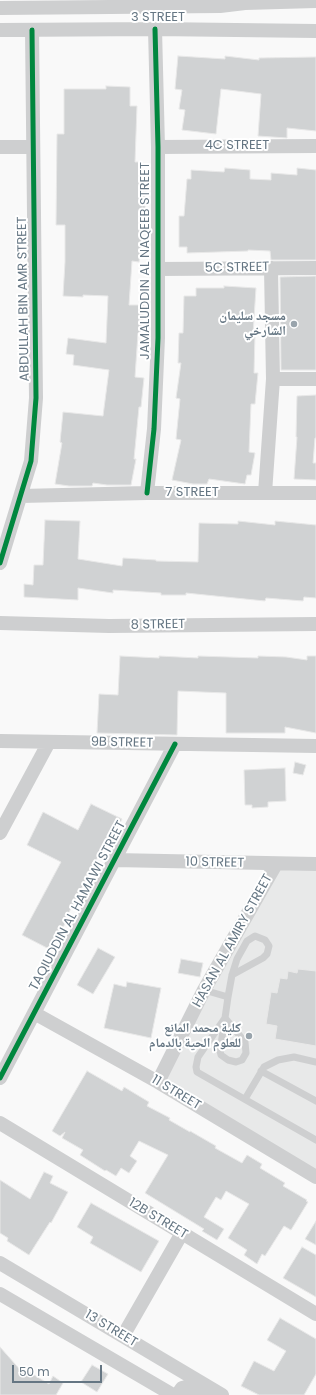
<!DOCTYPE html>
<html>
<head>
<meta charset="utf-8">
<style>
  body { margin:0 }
  #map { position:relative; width:316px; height:1395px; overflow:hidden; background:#f9f9f9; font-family:Poppins,sans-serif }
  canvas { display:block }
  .scale { position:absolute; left:12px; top:1365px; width:90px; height:18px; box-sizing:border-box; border:2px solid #657683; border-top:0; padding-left:5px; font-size:12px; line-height:14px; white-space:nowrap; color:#657683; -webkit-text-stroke:3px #fff; paint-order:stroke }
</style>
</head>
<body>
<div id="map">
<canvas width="316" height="1395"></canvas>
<div class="scale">50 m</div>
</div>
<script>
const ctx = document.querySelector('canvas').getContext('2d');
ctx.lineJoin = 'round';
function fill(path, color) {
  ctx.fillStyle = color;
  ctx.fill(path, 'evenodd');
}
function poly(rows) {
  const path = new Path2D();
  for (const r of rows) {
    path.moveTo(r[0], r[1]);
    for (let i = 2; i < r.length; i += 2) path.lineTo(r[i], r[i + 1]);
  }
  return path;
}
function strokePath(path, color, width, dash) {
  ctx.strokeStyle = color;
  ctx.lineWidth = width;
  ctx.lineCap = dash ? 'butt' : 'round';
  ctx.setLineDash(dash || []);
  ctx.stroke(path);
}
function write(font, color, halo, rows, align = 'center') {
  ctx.font = font + ' Poppins,"Noto Naskh Arabic",sans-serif';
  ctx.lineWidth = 4;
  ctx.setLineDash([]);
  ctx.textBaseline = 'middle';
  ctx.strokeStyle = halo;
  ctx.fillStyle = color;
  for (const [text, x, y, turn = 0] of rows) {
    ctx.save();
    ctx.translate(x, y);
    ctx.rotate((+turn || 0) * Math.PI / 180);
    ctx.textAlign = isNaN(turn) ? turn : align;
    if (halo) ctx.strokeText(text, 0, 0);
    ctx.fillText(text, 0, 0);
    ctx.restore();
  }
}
fill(poly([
  [276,864,316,864,316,1177,158,1082]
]), '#e8e9e9');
const building = poly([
  [178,56,225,59,225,56,259,60,259,58,316,57,316,131,287,128,287,138,258,136,261,94,221,89,216,134,182,130,185,110,179,109,182,90,175,89,178,56],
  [106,86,130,87,130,106,137,106,135,162,140,162,139,170,145,171,143,189,147,190,139,262,132,261,129,305,144,305,143,333,138,333,135,377,144,378,141,407,139,407,134,459,136,459,131,485,107,485,93,483,92,486,69,486,55,484,62,443,60,442,63,412,103,416,109,370,73,365,74,355,66,354,68,338,106,343,108,296,83,295,83,297,63,296,65,262,65,225,56,225,57,134,64,134,64,89,106,89,106,86],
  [225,168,250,170,250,179,271,180,271,173,297,175,297,168,316,170,316,260,271,260,270,251,248,250,248,251,187,253,187,247,179,247,179,216,184,216,187,179,191,179,191,170,224,172,225,168],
  [316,276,316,370,281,370,280,277,316,276],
  [224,286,256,288,253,334,255,334,254,373,258,373,255,404,251,404,249,452,255,453,251,475,247,475,245,484,209,479,207,484,193,484,172,480,181,440,176,439,180,399,176,398,181,363,178,363,179,333,183,333,184,296,196,296,196,288,224,288,224,286],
  [316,395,316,438,315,438,313,463,316,463,316,480,294,479,297,437,296,437,297,396,316,395],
  [45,520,80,521,78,559,122,566,123,558,156,560,156,561,198,562,199,523,238,524,238,521,275,525,275,521,316,525,316,598,304,597,303,601,266,598,265,601,186,593,186,595,161,595,161,593,113,590,113,593,78,588,78,600,24,597,24,584,33,585,34,565,43,565,45,520],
  [120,656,159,658,159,656,198,658,198,656,258,658,258,656,286,657,307,660,307,656,316,656,316,733,285,727,285,733,226,733,226,693,178,691,177,735,97,733,99,694,118,695,120,656],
  [295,762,306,765,303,775,293,773,295,762],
  [285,768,286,801,268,802,268,807,252,808,252,805,245,805,244,770,285,768],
  [91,804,122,819,104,852,101,851,66,918,68,918,51,950,22,935,61,862,27,845,43,812,78,830,91,804],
  [98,948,115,957,93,994,77,985,98,948],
  [181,959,203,963,200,977,178,973,181,959],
  [298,969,316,971,316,1046,275,1039,277,1026,266,1024,271,992,277,993,280,978,287,979,288,971,297,973,298,969],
  [127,982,161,988,151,1038,104,1028,114,984,126,987,127,982],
  [87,1071,122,1091,124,1087,149,1102,147,1106,170,1118,169,1120,190,1132,190,1131,216,1146,215,1148,242,1163,247,1155,262,1164,260,1168,285,1183,283,1186,307,1200,306,1201,308,1202,291,1230,284,1226,265,1256,262,1254,257,1264,244,1255,247,1250,228,1238,249,1204,226,1191,221,1200,216,1197,204,1217,224,1229,217,1240,202,1231,204,1229,145,1193,168,1155,139,1141,130,1156,137,1161,129,1173,121,1168,116,1176,106,1170,105,1171,80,1155,83,1150,62,1138,65,1132,60,1136,52,1131,87,1071],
  [44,1172,53,1176,50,1183,68,1192,51,1223,50,1222,29,1255,7,1241,8,1238,0,1233,0,1180,30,1199,44,1172],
  [91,1203,159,1241,141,1272,90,1243,93,1237,77,1227,91,1203],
  [316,1221,316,1245,305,1239,316,1221],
  [302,1247,316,1255,316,1297,283,1278,302,1247],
  [280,1318,316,1339,316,1374,304,1395,259,1395,241,1386,254,1361,274,1371,286,1351,267,1340,280,1318],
  [0,1347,23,1373,26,1370,49,1384,53,1376,63,1383,56,1395,0,1395,0,1347],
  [92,1365,108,1374,97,1392,81,1382,92,1365]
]);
fill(building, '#d0d2d3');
strokePath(building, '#e8e8e8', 1);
strokePath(poly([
  [204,990,228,997,225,1018,220,1051,221,1055,228,1060,236,1062,242,1060,246,1053,245,1042,225,1018,198,1057,196,1067,197,1072,316,1140],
  [228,997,232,975,237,959,247,941,255,936,265,940,269,946,267,954,263,958,232,975],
  [261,1071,316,1101],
  [245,1099,264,1067,278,1060,294,1057,316,1062]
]), '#cecfd0', 7);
strokePath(poly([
  [0,8,220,6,245,3,316,1],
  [0,30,155,29,316,31],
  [0,147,33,147],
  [158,147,316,146],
  [158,269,316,268],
  [273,379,316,379],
  [147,493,154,429,158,338,158,147,155,29],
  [265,493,273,379,271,268],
  [21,496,147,493,316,493],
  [0,563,31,461,36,398,32,30],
  [0,623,109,626,316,624],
  [0,741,316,746],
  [0,833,49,742],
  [114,860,316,864],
  [34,1013,158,1082,316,1177],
  [0,1078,175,744],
  [158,1082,204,990,276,864],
  [0,1123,316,1314],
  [0,1263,222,1395],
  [0,1294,173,1395],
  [123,1336,182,1233],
  [177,1395,182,1388,186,1387,201,1395]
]), '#cecfd0', 14);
strokePath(poly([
  [147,493,154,429,158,338,158,147,155,29],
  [0,563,31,461,36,398,32,30],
  [0,1078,175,744]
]), '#00873e', 5);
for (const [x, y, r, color] of [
  [294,324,4,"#99a4ac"],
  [249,1036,4,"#99a4ac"]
]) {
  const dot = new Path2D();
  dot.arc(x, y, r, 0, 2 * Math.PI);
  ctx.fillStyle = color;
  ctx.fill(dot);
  strokePath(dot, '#fff', 1.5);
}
write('13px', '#657683', '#fff', [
  ["3 STREET",158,18],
  ["4C STREET",237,146],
  ["JAMALUDDIN AL NAQEEB STREET",146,261,-90],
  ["5C STREET",237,268,-1],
  ["ABDULLAH BIN AMR STREET",24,299,-91],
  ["7 STREET",192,493],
  ["8 STREET",158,625,-1],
  ["9B STREET",122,743,1],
  ["10 STREET",215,863,1],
  ["TAQIUDDIN AL HAMAWI STREET",78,906,-62],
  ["HASAN AL AMIRY STREET",233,941,-61],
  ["11 STREET",176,1093,31],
  ["12B STREET",158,1219,31],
  ["13 STREET",111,1329,31]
]);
write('bold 13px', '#657683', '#fff', [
  ["مسجد سليمان",286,317],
  ["الشارخي",286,332],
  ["كلية محمد المانع",241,1029],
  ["للعلوم الحية بالدمام",241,1044]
], 'right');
</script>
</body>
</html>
